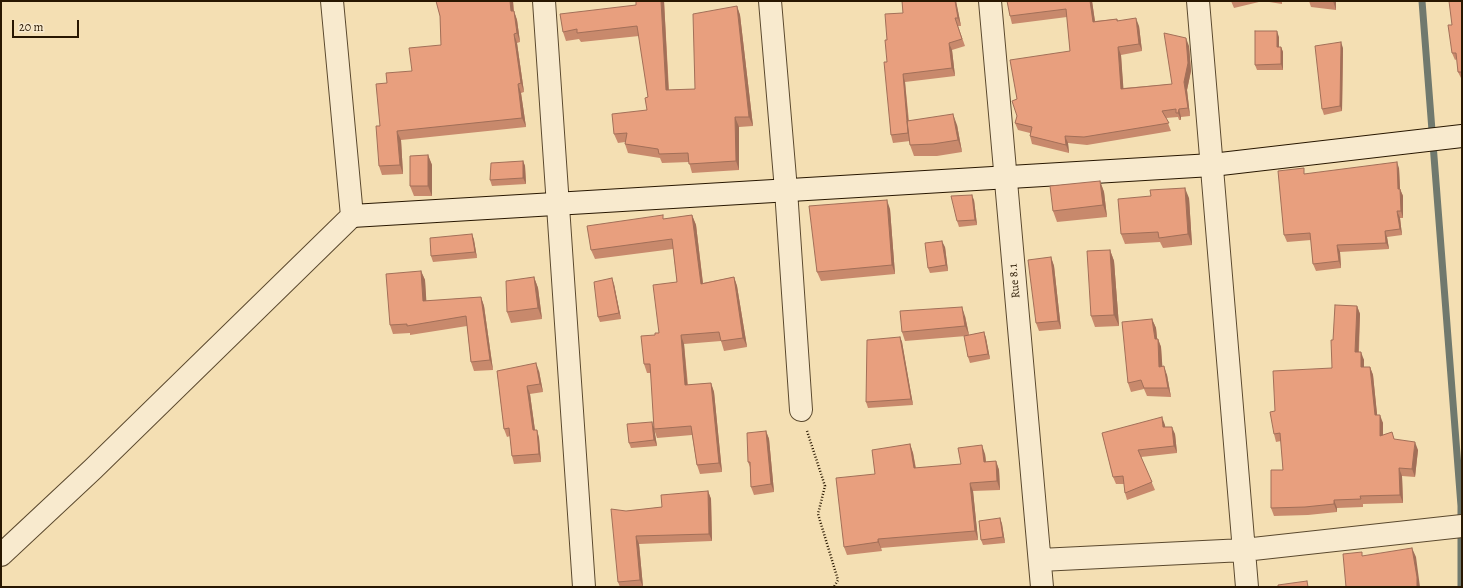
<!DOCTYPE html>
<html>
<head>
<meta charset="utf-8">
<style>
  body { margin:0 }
  #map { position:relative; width:1463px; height:588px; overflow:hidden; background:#f4dfb3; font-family:Alegreya,serif }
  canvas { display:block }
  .frame { position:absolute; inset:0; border:2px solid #281701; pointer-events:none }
  .scale { position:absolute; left:12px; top:20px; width:67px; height:18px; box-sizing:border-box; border:2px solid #281701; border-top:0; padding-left:5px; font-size:12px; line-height:14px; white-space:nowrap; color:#281701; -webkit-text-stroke:3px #f8eace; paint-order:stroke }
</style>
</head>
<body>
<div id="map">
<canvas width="1463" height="588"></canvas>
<div class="frame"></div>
<div class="scale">20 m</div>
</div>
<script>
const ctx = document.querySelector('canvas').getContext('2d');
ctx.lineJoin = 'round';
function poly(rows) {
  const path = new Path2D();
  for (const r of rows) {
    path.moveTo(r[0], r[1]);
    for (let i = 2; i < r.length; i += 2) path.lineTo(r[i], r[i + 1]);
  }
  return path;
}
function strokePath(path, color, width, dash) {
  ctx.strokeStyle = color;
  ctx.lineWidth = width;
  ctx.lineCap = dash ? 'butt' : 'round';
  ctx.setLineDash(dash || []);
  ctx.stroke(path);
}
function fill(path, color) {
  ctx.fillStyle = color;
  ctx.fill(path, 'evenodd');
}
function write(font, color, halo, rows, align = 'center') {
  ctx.font = font + ' Alegreya,serif';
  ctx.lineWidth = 3;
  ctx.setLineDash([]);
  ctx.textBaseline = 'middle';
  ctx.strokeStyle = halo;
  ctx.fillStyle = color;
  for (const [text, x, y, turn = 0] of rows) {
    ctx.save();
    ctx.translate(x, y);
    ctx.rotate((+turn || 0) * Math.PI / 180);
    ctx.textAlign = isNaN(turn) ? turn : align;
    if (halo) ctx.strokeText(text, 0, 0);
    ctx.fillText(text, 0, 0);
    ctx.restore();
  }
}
strokePath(poly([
  [1422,1,1461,506,1461,587]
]), '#70796e', 7);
const street = poly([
  [544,1,584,587],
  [770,1,786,190,801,410],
  [990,1,1042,587],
  [1198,1,1247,587],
  [1,555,93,469,352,216,332,1],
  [1040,560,1244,550,1462,526]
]);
const secondary = poly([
  [352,216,1212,165,1462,136]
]);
strokePath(street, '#5b492e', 24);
strokePath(secondary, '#281701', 24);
strokePath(poly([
  [807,431,825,486,818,514,838,580,834,587]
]), '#281701', 2.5, [1, 2]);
strokePath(street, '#f8eace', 22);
strokePath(secondary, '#f8eace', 22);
fill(poly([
  [436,1,513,1,514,11,517,20,520,42,517,43,524,92,521,93,526,127,401,140,403,174,382,175,379,166,380,126,387,83,412,71,441,45,440,16],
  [636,1,664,1,669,90,695,89,737,6,740,15,753,126,739,127,739,170,692,173,689,162,662,163,660,158,628,153,625,144,625,142,618,143,614,134,647,110,648,97,639,36,581,42,579,39,566,41,563,32,636,5],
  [902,1,956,1,961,26,958,26,965,46,952,50,955,76,905,82,909,121,957,125,962,152,937,156,914,156,910,145,910,141,893,143,891,135,887,62,887,40,903,13],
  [1092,1,1095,21,1117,19,1118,21,1139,26,1142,51,1121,55,1123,88,1172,84,1189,46,1191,71,1187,90,1190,116,1181,117,1181,120,1179,120,1178,117,1166,118,1171,131,1087,145,1068,143,1069,153,1032,144,1030,136,1030,133,1018,130,1015,123,1017,116,1017,99,1070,51,1067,17,1012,24,1010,16],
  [1231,1,1282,1,1282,4,1263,1,1234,8],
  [1309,1,1336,1,1336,10,1311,7],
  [1462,1,1462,78,1461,78,1458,72,1457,59,1455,60,1452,53,1452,25],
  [1279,37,1279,47,1281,47,1283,52,1283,70,1257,70,1255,65],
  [1343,48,1342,111,1324,115,1322,109],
  [428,155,432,165,432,196,414,196,410,186],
  [523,161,525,166,526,184,492,186,490,180],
  [1399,168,1400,189,1403,196,1403,218,1400,218,1402,235,1387,237,1389,249,1340,252,1341,268,1316,271,1313,264,1311,240,1287,242,1284,235,1306,174],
  [1100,181,1104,192,1107,217,1057,222,1053,211],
  [1151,196,1189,198,1192,245,1163,248,1160,242,1125,244,1121,234],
  [974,200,977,225,959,227,957,221],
  [890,209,895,274,821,281,817,272],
  [692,215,696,225,703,283,734,277,737,286,747,347,724,351,721,341,684,344,688,385,711,383,714,392,722,472,700,474,697,465,692,435,657,438,654,429,657,446,631,448,629,443,654,428,651,373,647,373,644,364,655,335,659,333,677,282,673,249,595,259,591,250,664,219],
  [472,234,474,240,477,258,433,262,431,256],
  [945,247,948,271,930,273,928,268],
  [1110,250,1114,261,1119,326,1095,327,1091,316],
  [1051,257,1054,266,1061,329,1039,331,1036,323],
  [421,271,425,280,426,301,481,297,484,306,493,370,474,371,471,362,467,326,410,335,410,333,393,334,390,325],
  [534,277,538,288,542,319,511,323,507,312],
  [614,284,621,319,600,322,598,317],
  [1357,306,1360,314,1359,352,1364,360,1364,367,1370,367,1373,375,1377,415,1383,423,1383,435,1392,432,1394,439,1418,450,1415,477,1402,476,1403,503,1363,504,1363,507,1337,508,1337,512,1308,515,1274,516,1271,508,1283,470,1281,441,1276,442,1274,434,1275,411,1332,368,1333,340],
  [965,316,969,335,984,332,986,338,990,359,970,363,968,357,966,336,905,341,902,332],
  [1152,319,1156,328,1157,339,1158,339,1161,347,1162,366,1167,375,1171,397,1147,396,1144,389,1131,392,1128,383],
  [900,337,902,342,913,405,868,408,866,402],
  [497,371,539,371,543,392,530,394,535,430,537,430,539,438,541,462,514,464,512,456,510,436,507,437,504,429],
  [1165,425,1165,427,1175,434,1177,453,1141,457,1155,490,1127,500,1125,493,1124,484,1116,484,1113,477,1102,433],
  [766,431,769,439,774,492,754,495,751,487,750,467,748,462],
  [910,444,913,453,916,468,961,464,985,454,986,462,996,461,999,470,1000,490,973,491,978,540,881,548,882,551,847,555,844,547,875,474],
  [708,491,711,499,712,541,639,544,643,587,620,587,618,582,626,511,662,507],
  [1000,518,1002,524,1005,543,983,545,981,540]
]), '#c8896c');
fill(poly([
  [510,1,513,1,514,20,511,11],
  [661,1,664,1,669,99,666,90],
  [955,1,956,1,961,26,958,18],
  [1090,1,1092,1,1096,29,1093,22],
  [1333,1,1336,1,1336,10],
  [737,6,740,15,753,126,749,117],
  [514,11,517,20,520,42,517,33],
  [1136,18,1139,26,1142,51,1139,44],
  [1277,31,1279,37,1279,52,1277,47],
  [514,34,517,43,524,92,521,83],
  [1186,38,1189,46,1191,71,1187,90,1190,116,1188,108,1184,82],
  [1341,42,1343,48,1342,111,1340,106],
  [949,43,952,50,955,76,952,68],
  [1118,47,1121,55,1124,96,1121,89],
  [1281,47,1283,52,1283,70,1281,64],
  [903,74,905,82,910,141,908,133],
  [518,84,521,93,526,127,522,118],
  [1179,109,1181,117,1181,120,1178,113],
  [953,114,957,125,962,152,958,140],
  [735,117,739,127,739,170,736,161],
  [397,131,401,140,403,174,400,165],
  [1065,136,1068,143,1069,153,1066,145],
  [428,155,432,165,432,196,428,186],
  [523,161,525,166,526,184,523,178],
  [1397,162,1399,168,1400,189,1403,196,1403,218,1401,211,1398,189],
  [1100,181,1104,192,1107,217,1103,205],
  [1185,188,1189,198,1192,245,1188,234],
  [972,195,974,200,977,225,975,220],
  [887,200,890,209,895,274,892,265],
  [1397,211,1400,218,1402,235,1400,229],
  [692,215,696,225,704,293,701,284],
  [1385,231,1387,237,1389,249,1386,243],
  [472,234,474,240,477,258,475,252],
  [942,241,945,247,948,271,946,265],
  [1337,245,1340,252,1341,268,1339,261],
  [1110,250,1114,261,1119,326,1114,315],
  [1051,257,1054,266,1061,329,1058,321],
  [421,271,425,280,427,310,423,301],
  [534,277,538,288,542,319,538,308],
  [734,277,737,286,747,347,743,338],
  [612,278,614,284,621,319,619,313],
  [481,297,484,306,493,370,490,360],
  [1357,306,1360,314,1358,360,1355,352],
  [962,307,965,316,969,335,965,326],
  [1152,319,1156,328,1158,348,1155,339],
  [984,332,986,338,990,359,988,354],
  [681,335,684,344,688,394,685,385],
  [900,337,902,342,913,405,911,399],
  [1158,339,1161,347,1163,375,1159,367],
  [1361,352,1364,360,1364,375,1361,367],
  [536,363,539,371,543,392,540,384],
  [1164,366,1167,375,1171,397,1168,388],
  [1370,367,1373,375,1378,423,1375,415],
  [711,383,714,392,722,472,719,463],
  [527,386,530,394,536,438,533,430],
  [1380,415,1383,423,1383,444,1380,436],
  [1162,417,1165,425,1166,435,1163,427],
  [652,422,654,427,657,446,654,440],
  [1172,427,1175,434,1177,453,1174,446],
  [537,430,539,438,541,462,539,454],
  [766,431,769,439,774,492,771,484],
  [1415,442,1418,450,1415,477,1412,469],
  [910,444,913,453,917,477,914,468],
  [982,445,985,454,987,471,984,462],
  [996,461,999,470,1000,490,997,481],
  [1399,468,1402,476,1403,503,1400,495],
  [970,483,973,491,978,540,975,531],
  [708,491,711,499,712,541,709,534],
  [1334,500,1337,508,1337,512,1334,504],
  [1000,518,1002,524,1005,543,1003,537],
  [636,536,639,544,643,587,640,580],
  [878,539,882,551,878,542],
  [1412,548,1416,557,1420,587,1417,587]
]), '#a26f58');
const building = poly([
  [436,1,510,1,511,11,514,11,517,33,514,34,521,83,518,84,522,118,397,131,400,165,379,166,376,126,380,126,376,84,387,83,386,73,412,71,409,48,441,45,440,16,436,1],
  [636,1,661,1,666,90,695,89,693,14,737,6,749,117,735,117,736,161,689,164,688,153,659,154,658,149,625,144,627,133,614,134,612,114,647,110,645,98,648,97,637,26,577,33,577,29,563,32,560,14,636,5,636,1],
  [902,1,955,1,958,18,955,18,962,39,949,43,952,68,903,74,908,133,891,135,884,62,887,62,885,40,887,40,885,14,903,13,902,1],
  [1007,1,1090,1,1093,22,1117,19,1117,21,1136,18,1139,44,1118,47,1121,89,1172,84,1164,33,1186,38,1188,63,1184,82,1188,108,1179,109,1178,113,1176,113,1176,109,1162,111,1169,123,1084,137,1065,136,1066,145,1030,136,1032,127,1015,123,1017,116,1012,101,1017,99,1010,60,1070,51,1066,9,1010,16,1007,1],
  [1449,1,1462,1,1462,72,1458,72,1456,53,1452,53,1448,25,1452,25,1449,1],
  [1255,31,1277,31,1277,47,1281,47,1281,64,1255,65,1255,31],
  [1341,42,1340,106,1322,109,1315,46,1341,42],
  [953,114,958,140,933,144,910,145,907,121,953,114],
  [428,155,428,186,410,186,410,156,428,155],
  [523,161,523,178,490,180,491,163,523,161],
  [1397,162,1398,189,1400,189,1401,211,1397,211,1400,229,1385,231,1386,243,1337,245,1339,261,1313,264,1310,233,1284,235,1278,171,1304,168,1304,174,1397,162],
  [1100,181,1103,205,1053,211,1050,186,1100,181],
  [1185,188,1188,234,1159,238,1158,232,1121,234,1118,199,1151,196,1150,190,1185,188],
  [972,195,975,220,957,221,951,196,972,195],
  [887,200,892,265,817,272,809,206,887,200],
  [663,215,663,219,692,215,701,284,734,277,743,338,721,341,719,332,681,335,685,385,711,383,719,463,697,465,691,426,654,429,650,364,644,364,641,336,655,335,655,333,659,333,653,285,677,282,672,239,591,250,587,226,663,215],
  [472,234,475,252,431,256,430,238,472,234],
  [942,241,946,265,928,268,925,243,942,241],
  [1110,250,1114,315,1091,316,1087,251,1110,250],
  [1051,257,1058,321,1036,323,1028,260,1051,257],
  [421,271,423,301,481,297,490,360,471,362,466,316,407,326,407,324,390,325,386,274,421,271],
  [534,277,538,308,507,312,506,281,534,277],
  [612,278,619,313,598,317,594,282,612,278],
  [1335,305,1357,306,1355,352,1361,352,1361,367,1370,367,1375,415,1380,415,1380,436,1392,432,1394,439,1415,442,1412,469,1399,468,1400,495,1360,496,1361,499,1334,500,1334,504,1305,507,1271,508,1271,470,1283,470,1280,433,1274,434,1270,412,1275,411,1273,371,1332,368,1331,340,1333,340,1335,305],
  [962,307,965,326,902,332,900,311,962,307],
  [1152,319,1155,339,1158,339,1159,367,1164,366,1168,388,1144,388,1141,380,1128,383,1122,322,1152,319],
  [984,332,988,354,968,357,964,336,984,332],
  [900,337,911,399,866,402,867,340,900,337],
  [536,363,540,384,527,386,533,430,537,430,539,454,512,456,509,428,504,429,497,371,536,363],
  [1162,417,1163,427,1172,427,1174,446,1138,450,1152,482,1125,493,1123,476,1113,477,1102,433,1162,417],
  [652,422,654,440,629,443,627,424,652,422],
  [766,431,771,484,751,487,750,462,748,462,747,433,766,431],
  [910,444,914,468,961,464,958,448,982,445,984,462,996,461,997,481,970,483,975,531,878,539,878,542,844,547,836,478,875,474,872,450,910,444],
  [708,491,709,534,636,536,640,580,618,582,611,509,626,511,662,507,661,495,708,491],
  [1000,518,1003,537,981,540,979,521,1000,518],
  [1412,548,1417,577,1417,587,1346,587,1343,554,1362,552,1362,556,1412,548],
  [1307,581,1308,587,1278,587,1278,585,1307,581]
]);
fill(building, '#e89f7e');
strokePath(building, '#a26f58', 1);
write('12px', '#281701', '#f8eace', [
  ["Rue 8.1",1015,281,-95]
]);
</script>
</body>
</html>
